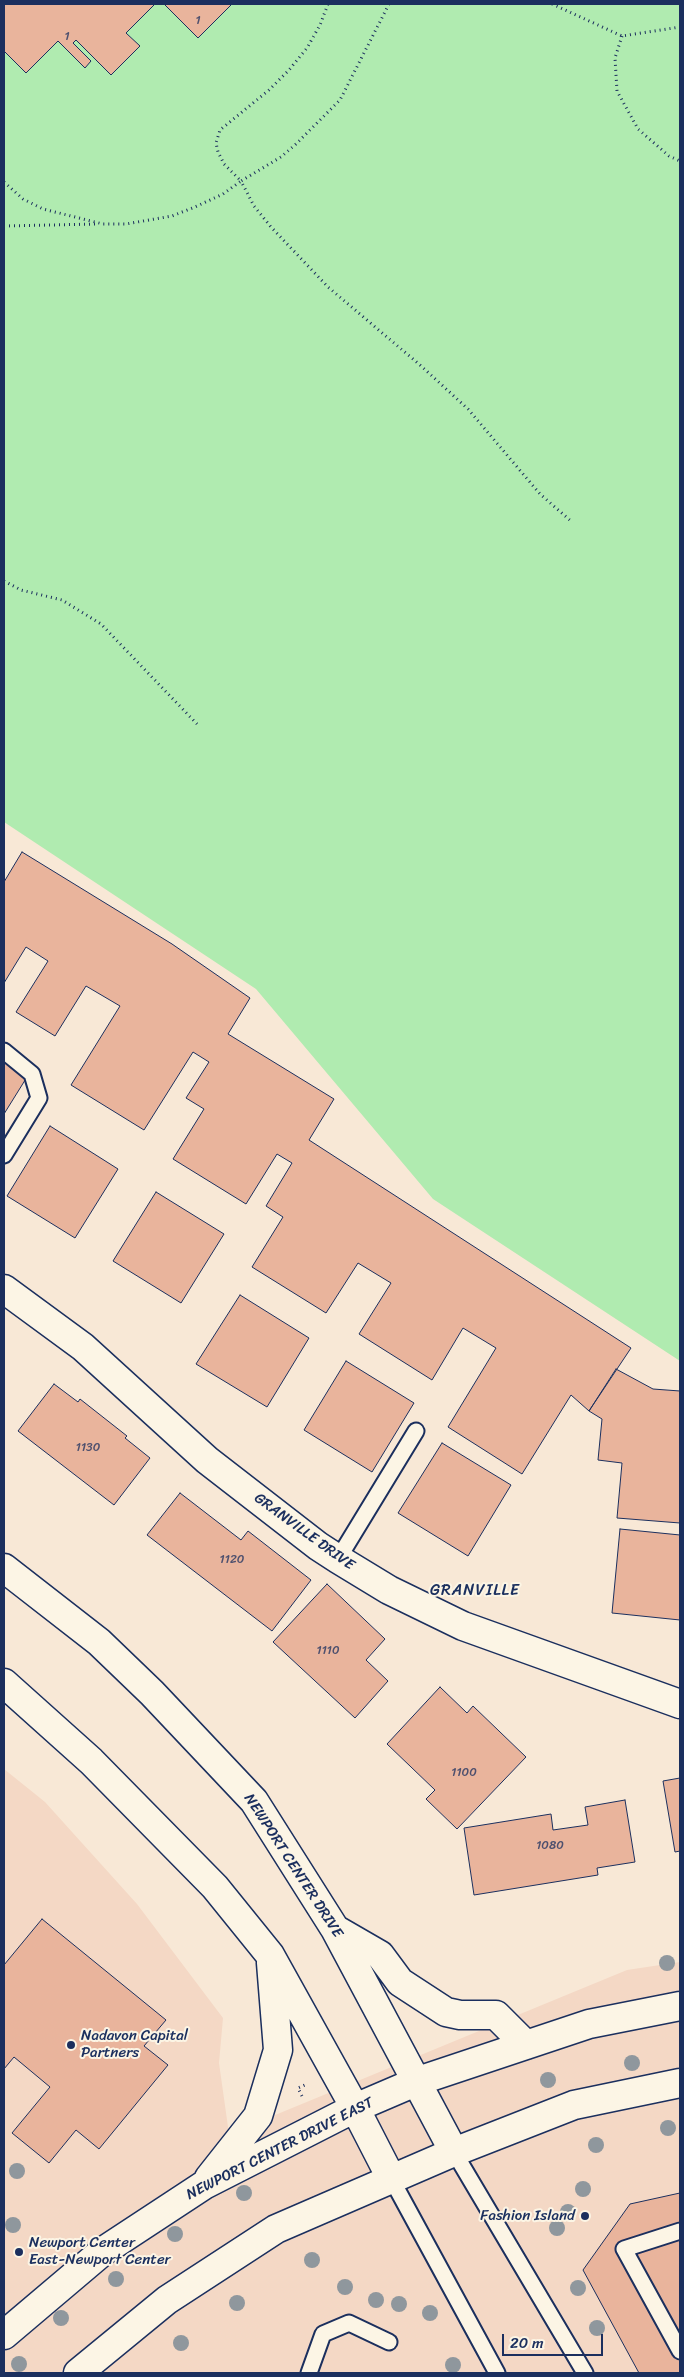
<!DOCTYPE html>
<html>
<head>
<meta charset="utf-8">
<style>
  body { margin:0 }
  #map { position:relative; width:684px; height:2377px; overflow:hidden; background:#f8e8d6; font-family:Sriracha,sans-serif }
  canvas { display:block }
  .frame { position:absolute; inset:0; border:5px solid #1b2f5e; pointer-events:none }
  .scale { position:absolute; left:502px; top:2334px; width:101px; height:22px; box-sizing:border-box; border:2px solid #1b2f5e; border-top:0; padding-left:6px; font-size:15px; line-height:18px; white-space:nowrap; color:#1b2f5e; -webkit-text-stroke:4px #fcf5e5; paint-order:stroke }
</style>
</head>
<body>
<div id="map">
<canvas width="684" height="2377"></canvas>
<div class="frame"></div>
<div class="scale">20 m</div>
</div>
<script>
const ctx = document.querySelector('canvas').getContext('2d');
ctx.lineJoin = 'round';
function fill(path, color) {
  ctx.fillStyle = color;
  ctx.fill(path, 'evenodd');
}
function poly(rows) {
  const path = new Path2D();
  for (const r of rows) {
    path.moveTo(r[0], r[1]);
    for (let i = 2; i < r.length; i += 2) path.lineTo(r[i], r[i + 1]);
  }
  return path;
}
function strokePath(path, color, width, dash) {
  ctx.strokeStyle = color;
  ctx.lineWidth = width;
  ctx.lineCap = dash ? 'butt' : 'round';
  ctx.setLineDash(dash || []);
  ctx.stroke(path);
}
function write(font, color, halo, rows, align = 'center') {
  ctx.font = font + ' Sriracha,sans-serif';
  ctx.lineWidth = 4;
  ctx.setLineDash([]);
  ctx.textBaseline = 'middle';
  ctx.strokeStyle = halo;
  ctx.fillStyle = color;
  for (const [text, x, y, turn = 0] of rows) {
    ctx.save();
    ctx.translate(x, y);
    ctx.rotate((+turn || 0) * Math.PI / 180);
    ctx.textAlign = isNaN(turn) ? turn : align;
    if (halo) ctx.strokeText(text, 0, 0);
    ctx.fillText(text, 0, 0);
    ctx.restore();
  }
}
fill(poly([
  [4,1769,45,1802,137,1904,223,2018,219,2063,229,2134,627,1970,680,1962,680,2373,4,2373]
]), '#f4d8c5');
fill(poly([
  [4,4,680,4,680,1361,433,1199,256,989,4,822]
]), '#b0ebb0');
const building = poly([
  [4,4,155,4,126,33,140,46,111,75,76,40,73,43,91,61,85,68,58,41,26,73,4,51,4,4],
  [164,4,232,4,198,38,164,4],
  [22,852,172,944,250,998,228,1034,334,1099,309,1140,631,1348,589,1411,571,1395,522,1474,448,1427,496,1348,463,1328,432,1380,359,1334,391,1283,358,1263,326,1313,252,1267,283,1217,266,1206,292,1163,277,1154,246,1204,173,1159,204,1109,186,1098,209,1062,193,1052,144,1130,71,1085,120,1006,86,986,55,1036,16,1012,48,961,26,947,4,983,4,882,22,852],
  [4,1062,27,1077,4,1114,4,1062],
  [50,1126,118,1169,75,1238,7,1196,50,1126],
  [156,1192,224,1234,181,1303,113,1261,156,1192],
  [240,1295,309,1338,267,1407,196,1364,240,1295],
  [346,1361,414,1403,372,1472,304,1430,346,1361],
  [616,1369,653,1389,680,1391,680,1523,617,1518,622,1463,598,1460,602,1419,589,1411,616,1369],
  [54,1384,78,1402,80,1399,127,1436,125,1438,150,1458,114,1505,18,1431,54,1384],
  [442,1443,511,1485,468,1556,398,1513,442,1443],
  [180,1493,241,1540,248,1531,311,1580,272,1631,147,1535,180,1493],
  [620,1529,680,1535,680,1620,612,1613,620,1529],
  [327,1584,385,1639,366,1660,388,1681,355,1718,273,1642,327,1584],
  [440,1687,467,1713,473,1706,526,1757,457,1829,426,1799,435,1790,387,1744,440,1687],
  [680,1778,680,1851,675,1852,663,1781,680,1778],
  [625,1800,635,1862,597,1868,598,1875,474,1895,464,1828,551,1814,553,1830,588,1825,585,1807,625,1800],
  [42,1919,166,2020,144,2046,168,2065,99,2149,76,2130,49,2163,12,2133,50,2087,14,2057,4,2069,4,1965,42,1919],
  [680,2193,680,2373,639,2373,583,2270,630,2204,680,2193]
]);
fill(building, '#e9b49c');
strokePath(building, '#1b2f5e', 1);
const lane = poly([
  [4,1051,32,1074,39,1098,4,1155],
  [338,1559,416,1431],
  [454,2152,585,2373],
  [392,2180,497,2373],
  [680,2231,624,2249,680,2351],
  [309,2373,323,2334,349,2323,389,2342]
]);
const street = poly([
  [4,1289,83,1347,207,1460,318,1546,338,1559,389,1590,463,1626,680,1704]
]);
const secondary = poly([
  [4,1568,99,1642,152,1693,254,1801,335,1929,454,2152],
  [4,1683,91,1761,215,1887,270,1955,355,2108,392,2180],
  [335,1929,380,1955,400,1982,446,2012,460,2015,496,2015,526,2045],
  [209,2178,258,2116,278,2050,271,1963],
  [4,2335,102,2252,204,2185,355,2108,418,2081,589,2024,680,2006],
  [78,2373,167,2300,276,2229,454,2152,574,2105,680,2083]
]);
strokePath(lane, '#1b2f5e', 19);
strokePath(street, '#1b2f5e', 31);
strokePath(secondary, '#1b2f5e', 31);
strokePath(poly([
  [389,4,340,100,296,144,281,157,241,181,254,206,271,227,328,287,420,365,468,409,540,494,572,522],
  [552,4,622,36,680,27],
  [622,36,615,58,617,91,638,129,669,156,680,161],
  [4,182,23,199,43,209,103,224,126,224,172,216,195,207,223,194,241,181,224,164,218,152,216,143,220,130,269,90,289,70,307,48,320,25,328,4],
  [4,226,97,224],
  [4,581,21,590,62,600,101,624,197,724],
  [302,2096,298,2088,307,2084]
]), '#1b2f5e', 3, [1, 4]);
strokePath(lane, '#fcf5e5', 15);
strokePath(street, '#fcf5e5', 28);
strokePath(secondary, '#fcf5e5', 28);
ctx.fillStyle = '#8f979d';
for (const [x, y] of [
  [667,1963],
  [632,2063],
  [548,2080],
  [668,2128],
  [596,2145],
  [17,2171],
  [583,2189],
  [244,2193],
  [568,2212],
  [13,2225],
  [557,2228],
  [175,2234],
  [312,2260],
  [116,2279],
  [345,2287],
  [578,2288],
  [376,2300],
  [237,2303],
  [399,2304],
  [430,2313],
  [61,2318],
  [597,2328],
  [181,2343],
  [19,2364],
  [453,2365]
]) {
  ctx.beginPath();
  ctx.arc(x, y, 8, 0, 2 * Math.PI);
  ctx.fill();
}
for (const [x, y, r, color] of [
  [71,2045,5,"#1b2f5e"],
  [585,2216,5,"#1b2f5e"],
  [19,2252,5,"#1b2f5e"]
]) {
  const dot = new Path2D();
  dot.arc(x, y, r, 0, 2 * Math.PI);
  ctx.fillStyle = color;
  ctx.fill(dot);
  strokePath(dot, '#fcf5e5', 2);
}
write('12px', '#4e506e', null, [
  ["1",198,21],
  ["1",67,37],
  ["1130",88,1448],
  ["1120",232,1560],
  ["1110",328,1651],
  ["1100",464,1773],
  ["1080",550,1846]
]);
write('15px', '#1b2f5e', '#fcf5e5', [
  ["GRANVILLE DRIVE",304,1532,36],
  ["NEWPORT CENTER DRIVE",293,1866,57],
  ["NEWPORT CENTER DRIVE EAST",280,2149,-27]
]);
write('15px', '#1b2f5e', '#fcf5e5', [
  ["Nadavon Capital",81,2036],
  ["Partners",81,2053],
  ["Fashion Island",575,2216,"right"],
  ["Newport Center",29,2243],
  ["East-Newport Center",29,2260]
], 'left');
ctx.letterSpacing = '1px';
write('16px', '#1b2f5e', '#fcf5e5', [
  ["GRANVILLE",475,1591]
]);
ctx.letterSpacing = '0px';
</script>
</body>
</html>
